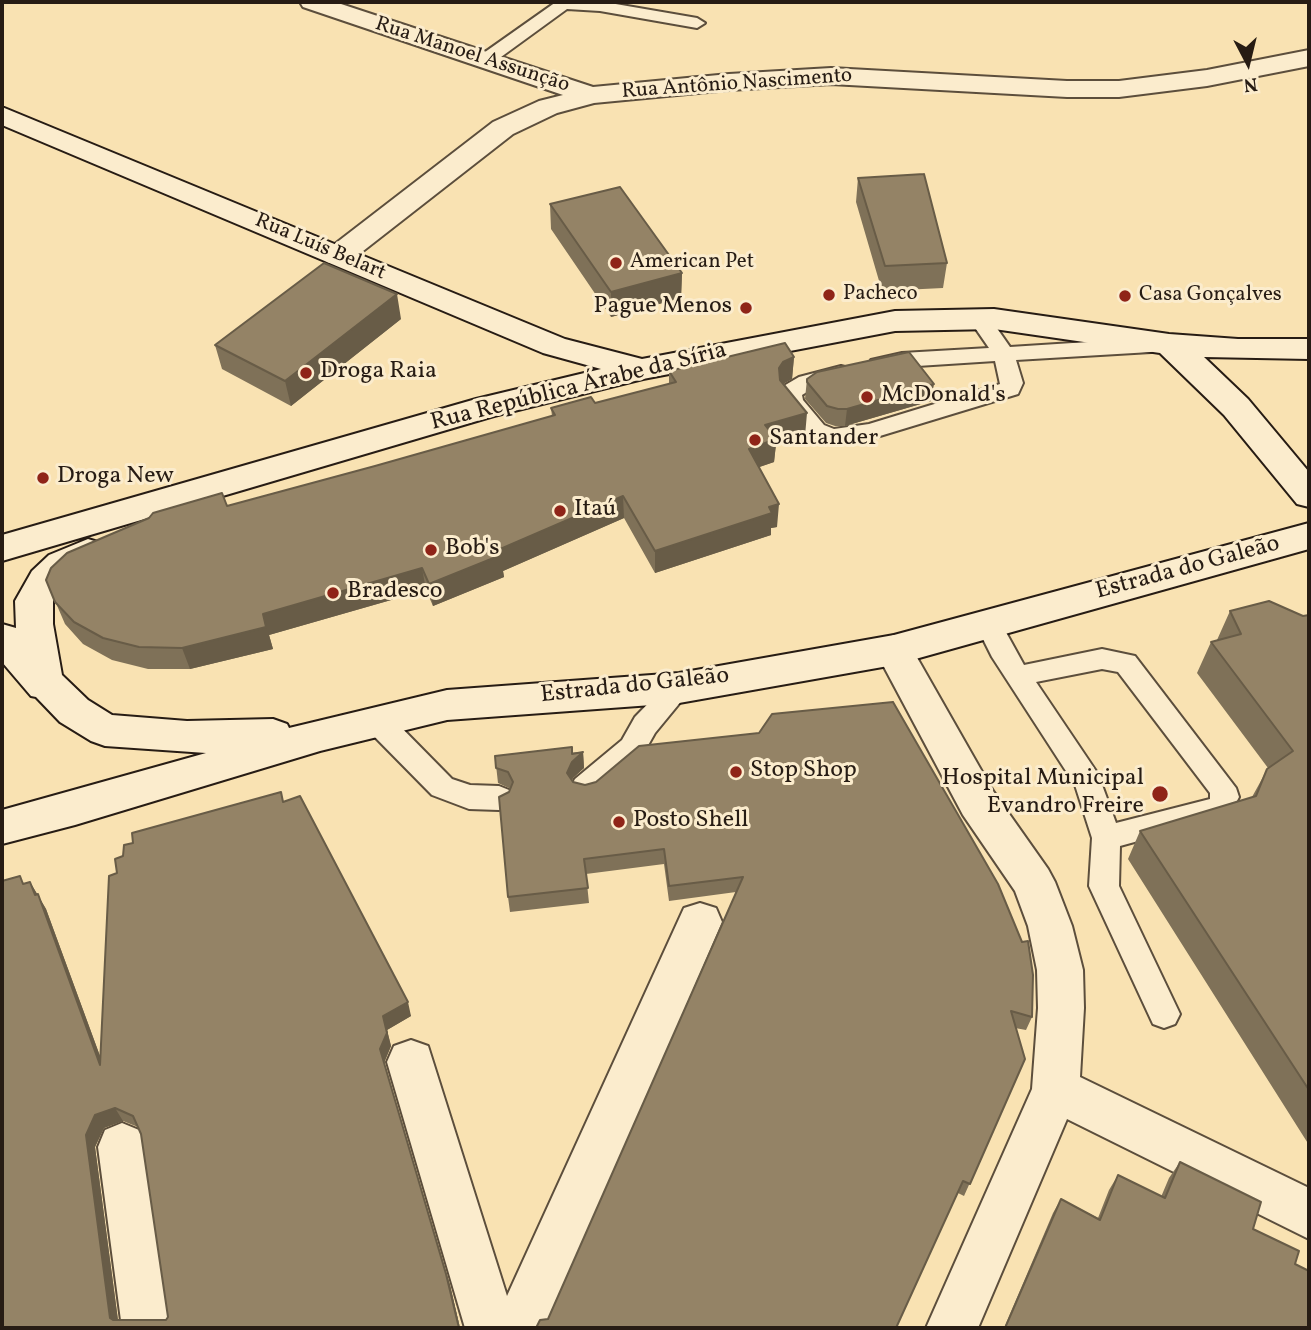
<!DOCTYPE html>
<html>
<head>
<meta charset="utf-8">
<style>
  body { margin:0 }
  #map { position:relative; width:1311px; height:1330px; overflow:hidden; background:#f9e2b2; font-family:Vollkorn,serif }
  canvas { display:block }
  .frame { position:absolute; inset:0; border:4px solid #271c14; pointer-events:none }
  .north { position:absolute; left:1213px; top:28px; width:70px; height:70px; -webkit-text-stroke:5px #fbeccd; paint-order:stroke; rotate:173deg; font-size:19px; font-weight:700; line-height:28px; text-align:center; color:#271c14 }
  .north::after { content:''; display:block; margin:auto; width:24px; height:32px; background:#271c14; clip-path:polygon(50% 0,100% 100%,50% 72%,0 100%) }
</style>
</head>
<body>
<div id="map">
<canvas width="1311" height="1330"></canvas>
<div class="frame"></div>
<div class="north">N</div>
</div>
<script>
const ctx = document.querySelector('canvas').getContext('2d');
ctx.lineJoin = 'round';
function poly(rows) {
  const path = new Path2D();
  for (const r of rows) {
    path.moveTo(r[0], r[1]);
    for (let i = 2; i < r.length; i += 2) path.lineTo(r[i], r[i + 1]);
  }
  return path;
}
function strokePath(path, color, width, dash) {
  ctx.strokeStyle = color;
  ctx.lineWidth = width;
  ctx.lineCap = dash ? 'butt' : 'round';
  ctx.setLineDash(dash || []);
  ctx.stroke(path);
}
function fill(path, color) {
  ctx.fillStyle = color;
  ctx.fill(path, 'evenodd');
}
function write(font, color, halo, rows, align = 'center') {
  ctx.font = font + ' Vollkorn,serif';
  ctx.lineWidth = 6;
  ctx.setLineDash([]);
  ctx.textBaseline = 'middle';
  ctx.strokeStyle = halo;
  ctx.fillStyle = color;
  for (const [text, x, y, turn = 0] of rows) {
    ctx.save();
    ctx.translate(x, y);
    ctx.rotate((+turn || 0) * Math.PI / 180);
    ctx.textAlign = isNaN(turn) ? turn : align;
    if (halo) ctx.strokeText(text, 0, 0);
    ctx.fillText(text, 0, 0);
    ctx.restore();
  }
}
const lane = poly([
  [556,2,604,2,697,18,705,23,697,28,600,11,567,9,490,65,478,65,475,61,478,57,556,2],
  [980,312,987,314,1010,347,1151,338,1159,340,1162,345,1159,350,1151,352,1016,360,1023,383,1018,394,870,439,832,445,808,435,781,402,779,392,782,387,799,377,841,366,849,368,852,373,849,378,815,387,802,395,803,400,824,425,834,429,869,424,1000,384,995,361,902,367,879,372,871,370,868,365,871,360,902,353,989,348,969,319,973,314,980,312],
  [988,613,997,616,1024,665,1102,649,1135,656,1236,788,1239,797,1229,816,1120,846,1119,886,1180,1014,1175,1024,1164,1028,1153,1024,1089,886,1092,838,1075,785,992,657,975,623,979,616,988,613],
  [1102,669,1118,672,1210,793,1210,799,1116,823,1098,774,1036,682,1102,669],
  [679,678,688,681,692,688,655,733,642,756,595,795,585,798,575,795,571,787,575,779,622,740,635,717,670,681,679,678],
  [377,710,387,713,452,779,470,785,499,786,509,790,513,798,509,806,499,810,469,809,432,795,367,729,363,721,367,713,377,710]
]);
const street = poly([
  [300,2,335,2,593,87,729,74,831,68,1067,81,1119,81,1207,70,1309,50,1309,66,1207,86,1119,97,1067,97,831,84,729,90,594,103,557,113,513,134,349,262,338,265,327,262,323,256,327,250,493,122,539,101,563,95,303,7,300,2],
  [894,635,907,640,993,791,1048,869,1055,882,1072,926,1083,970,1084,1008,1080,1077,1309,1188,1309,1239,1067,1119,978,1328,926,1328,1032,1089,1038,1008,1037,970,1028,926,1015,891,963,815,875,650,881,640,894,635],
  [700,903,716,908,722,922,547,1328,465,1328,387,1062,394,1046,411,1040,428,1046,507,1296,684,908,700,903],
  [122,1123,139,1130,146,1147,174,1328,122,1328,98,1147,105,1130,122,1123]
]);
const secondary = poly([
  [2,107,565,339,642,359,895,311,994,309,1169,334,1238,339,1309,339,1309,359,1204,357,1248,399,1309,472,1309,507,1297,504,1224,415,1160,353,994,329,895,331,643,379,494,416,2,561,2,535,476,399,601,369,543,353,2,125,2,107],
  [1309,523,1309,549,894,665,679,703,447,720,320,751,75,825,2,844,2,810,206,753,105,746,91,741,60,722,36,697,31,696,2,662,2,624,16,628,15,601,32,571,49,555,88,539,101,543,106,552,101,561,75,573,59,588,53,601,53,624,62,675,88,700,112,715,187,721,273,719,287,724,289,728,447,690,679,673,894,635,1309,523]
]);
strokePath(lane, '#5c4e3c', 4);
strokePath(street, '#5c4e3c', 4);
strokePath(secondary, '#271c14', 4);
fill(lane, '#fbeccd');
fill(street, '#fbeccd');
fill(secondary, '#fbeccd');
fill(poly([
  [858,178,947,263,943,288,882,291,856,202],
  [550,204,682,273,681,298,611,317,551,229],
  [401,319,291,406,222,369,215,345],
  [794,357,792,379,783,384,805,436,776,444,774,462,759,467,777,527,771,528,771,535,655,573,624,518,503,571,504,577,433,606,426,590,269,635,273,649,190,669,148,669,112,660,83,644,65,624,46,580,227,506,375,466,552,416,551,408,595,403,669,384,669,371],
  [807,379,931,401,845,426,835,426,826,423,805,399],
  [1230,611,1303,616,1309,615,1309,1145,1128,859,1140,831,1252,797,1268,768,1197,673,1211,642,1217,640],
  [583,752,584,768,573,778,572,780,573,782,1032,1017,1026,1030,1015,1028,1025,1059,964,1196,958,1193,548,1319,736,892,669,901,664,864,586,874,589,903,510,912,508,897,509,792,511,789,498,783,495,756],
  [284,801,411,1016,387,1030,391,1046,384,1063,450,1285,460,1328,2,1328,24,884,30,882,46,909,100,1056,117,873,123,856,133,843],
  [123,1121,138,1127,141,1134,168,1317,166,1320,118,1320,95,1147,104,1128],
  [1180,1162,1253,1229,1295,1264,1309,1328,1004,1328,1053,1213,1061,1199,1098,1218,1109,1190,1118,1175,1161,1197,1169,1178]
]), '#7f7158');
fill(poly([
  [682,273,681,298,611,317,611,292],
  [397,294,401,319,291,406,285,381],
  [794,357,792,379,781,385,779,368,783,362],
  [934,384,931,401,845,426,847,409],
  [807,413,805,436,776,444,774,462,748,471,749,449,765,425],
  [623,496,624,518,503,571,504,577,433,606,429,584,498,550],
  [779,504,777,527,771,528,771,535,655,573,655,551,769,507],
  [422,568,426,590,269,635,273,649,190,669,182,648,263,614],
  [583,752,584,768,573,778,569,788,567,773,572,762],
  [30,882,46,909,108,1078,100,1065],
  [408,1002,411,1016,387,1030,391,1046,384,1063,450,1285,460,1328,380,1049,383,1016],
  [115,1108,123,1121,104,1128,95,1147,119,1328,110,1318,86,1135,95,1115]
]), '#685c47');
const building = poly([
  [924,174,947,263,885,266,858,178,924,174],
  [620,187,682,273,611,292,550,204,620,187],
  [324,263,397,294,285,381,215,345,324,263],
  [785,343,794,357,783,362,779,368,780,380,807,413,765,425,776,439,749,449,779,504,769,507,772,513,655,551,623,496,498,550,501,555,429,584,422,568,263,614,266,627,182,648,139,647,103,638,74,622,55,602,46,580,51,568,67,553,149,518,153,513,222,493,227,506,375,466,555,415,551,408,591,397,595,403,676,382,669,371,785,343],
  [909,352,934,384,847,409,838,409,827,406,807,382,807,379,817,372,909,352],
  [1269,601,1303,616,1309,615,1309,1090,1140,831,1256,796,1267,769,1293,751,1211,642,1241,634,1230,611,1269,601],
  [893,702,998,884,1022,942,1028,941,1033,975,1032,1017,1011,1011,1025,1059,970,1184,963,1181,896,1328,536,1328,540,1320,548,1319,743,877,669,886,664,849,584,859,588,888,508,897,499,797,509,792,513,782,508,772,496,768,495,756,572,747,572,754,583,752,572,762,567,773,573,782,585,785,596,782,639,746,759,733,772,714,893,702],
  [281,792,283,802,300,796,408,1002,383,1016,387,1033,380,1049,446,1274,459,1328,2,1328,2,881,20,876,23,884,30,882,35,895,38,894,100,1065,109,876,117,873,115,859,123,856,124,845,133,843,132,833,281,792],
  [115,1108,133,1116,141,1134,168,1317,166,1320,113,1320,110,1318,86,1135,95,1115,115,1108],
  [1180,1162,1261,1202,1253,1229,1299,1251,1295,1264,1309,1271,1309,1328,1005,1328,1061,1199,1100,1220,1118,1175,1165,1198,1180,1162]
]);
fill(building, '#948366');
strokePath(building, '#685c47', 2);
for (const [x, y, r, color] of [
  [616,263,7,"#8f2418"],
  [829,295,7,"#8f2418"],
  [1125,296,7,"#8f2418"],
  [746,308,7,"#8f2418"],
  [306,373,7,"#8f2418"],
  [867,397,7,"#8f2418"],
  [755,440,7,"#8f2418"],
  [43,478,7,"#8f2418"],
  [560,511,7,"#8f2418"],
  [431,550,7,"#8f2418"],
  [333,593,7,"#8f2418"],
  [736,772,7,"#8f2418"],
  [1160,794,9,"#8f2418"],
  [619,822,7,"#8f2418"]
]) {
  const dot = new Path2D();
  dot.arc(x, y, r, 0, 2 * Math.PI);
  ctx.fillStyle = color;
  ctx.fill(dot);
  strokePath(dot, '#fbeccd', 2.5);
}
write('21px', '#271c14', '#fbeccd', [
  ["Rua Manoel Assunção",472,56,18],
  ["Rua Antônio Nascimento",737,85,-4],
  ["Rua Luís Belart",320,248,23]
]);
write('21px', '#271c14', '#fbeccd', [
  ["American Pet",630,263],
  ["Pacheco",843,295],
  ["Casa Gonçalves",1139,296]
], 'left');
write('24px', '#271c14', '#fbeccd', [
  ["Pague Menos",732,308,"right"],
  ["Droga Raia",320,373],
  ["McDonald's",881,397],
  ["Santander",769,440],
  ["Droga New",57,478],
  ["Itaú",574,511],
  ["Bob's",445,550],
  ["Bradesco",347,593],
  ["Stop Shop",750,772],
  ["Hospital Municipal",1144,780,"right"],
  ["Evandro Freire",1144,808,"right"],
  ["Posto Shell",633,822]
], 'left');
write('24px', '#271c14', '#fbeccd', [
  ["Rua República Árabe da Síria",579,388,-14],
  ["Estrada do Galeão",1188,569,-15],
  ["Estrada do Galeão",635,687,-6]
]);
</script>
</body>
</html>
